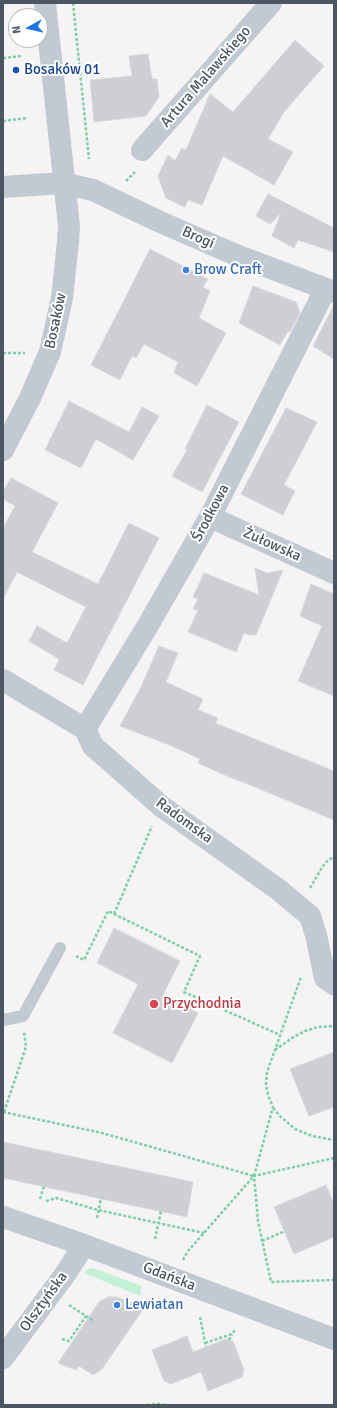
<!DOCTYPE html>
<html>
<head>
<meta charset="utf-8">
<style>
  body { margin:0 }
  #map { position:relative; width:337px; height:1408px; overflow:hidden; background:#f5f3f3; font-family:Signika,sans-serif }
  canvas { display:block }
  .frame { position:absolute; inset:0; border:4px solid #4a5661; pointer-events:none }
  .north { position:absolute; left:8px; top:8px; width:40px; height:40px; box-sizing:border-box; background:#fff; border:1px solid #b7bbc0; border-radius:50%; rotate:262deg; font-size:11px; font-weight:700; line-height:16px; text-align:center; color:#4a5661 }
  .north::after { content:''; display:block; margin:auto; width:14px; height:18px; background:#1a73e8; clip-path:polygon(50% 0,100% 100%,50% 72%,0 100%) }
</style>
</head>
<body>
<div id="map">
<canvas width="337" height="1408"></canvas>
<div class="frame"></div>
<div class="north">N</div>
</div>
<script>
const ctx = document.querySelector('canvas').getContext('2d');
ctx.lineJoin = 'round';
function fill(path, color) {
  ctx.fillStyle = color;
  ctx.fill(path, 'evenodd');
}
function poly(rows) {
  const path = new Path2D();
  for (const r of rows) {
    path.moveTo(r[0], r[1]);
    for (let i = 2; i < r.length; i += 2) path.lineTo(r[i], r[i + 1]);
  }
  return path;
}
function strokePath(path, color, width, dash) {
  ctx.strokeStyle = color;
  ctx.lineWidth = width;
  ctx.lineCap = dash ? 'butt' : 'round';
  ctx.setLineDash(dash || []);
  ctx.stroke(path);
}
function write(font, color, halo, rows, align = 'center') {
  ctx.font = font + ' Signika,sans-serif';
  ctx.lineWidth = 4;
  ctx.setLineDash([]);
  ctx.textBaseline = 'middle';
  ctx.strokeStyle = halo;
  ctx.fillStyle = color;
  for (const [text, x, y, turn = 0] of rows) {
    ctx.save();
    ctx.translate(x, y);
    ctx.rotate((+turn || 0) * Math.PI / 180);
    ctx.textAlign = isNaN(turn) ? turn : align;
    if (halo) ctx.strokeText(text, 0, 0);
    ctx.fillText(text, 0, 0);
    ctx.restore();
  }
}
fill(poly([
  [93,1268,142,1286,140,1296,84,1273,87,1270]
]), '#c3f1d5');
const building = poly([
  [295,40,324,66,284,112,268,139,293,152,274,185,223,156,202,205,188,200,185,207,166,198,158,176,168,155,175,161,182,148,186,150,210,94,233,112,295,40],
  [148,54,152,79,157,79,159,97,146,116,94,122,90,80,132,76,129,56,148,54],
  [268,194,334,228,334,252,298,240,294,248,272,236,281,213,270,224,256,216,268,194],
  [150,249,208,279,203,287,210,291,199,318,226,333,197,386,174,373,178,362,144,344,136,358,132,356,120,380,91,365,150,249],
  [253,286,296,302,300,313,290,332,288,331,280,345,239,323,253,286],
  [334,305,334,359,313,346,334,305],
  [69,401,129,432,142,407,159,416,133,460,96,439,81,468,45,450,69,401],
  [207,405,239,422,202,492,172,476,187,450,185,449,207,405],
  [286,408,317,422,284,485,295,491,283,515,241,494,286,408],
  [11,478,58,503,32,552,98,584,129,523,159,538,83,685,54,670,59,659,29,641,37,626,67,643,86,607,17,572,3,599,3,528,15,506,3,499,3,492,11,478],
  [255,568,267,573,283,570,256,635,249,635,244,633,236,652,188,632,198,610,193,609,198,599,193,597,204,573,259,595,255,568],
  [311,584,334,594,334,696,298,681,322,626,300,616,311,584],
  [159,646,178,653,166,682,203,699,198,710,218,718,215,723,334,771,334,820,255,787,227,776,198,763,200,759,172,746,120,726,141,687,159,646],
  [114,928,180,961,163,995,198,1013,172,1063,113,1033,138,984,97,963,114,928],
  [334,1052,334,1107,309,1116,290,1069,334,1052],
  [3,1142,193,1182,187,1217,3,1178,3,1142],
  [326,1185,334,1204,334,1237,294,1254,274,1207,326,1185],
  [108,1297,117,1297,144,1308,102,1369,93,1375,79,1366,76,1370,58,1363,99,1302,108,1297],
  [187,1336,193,1352,226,1339,233,1341,244,1370,242,1377,208,1391,201,1372,171,1384,164,1381,152,1350,187,1336]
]);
fill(building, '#cdcfd5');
strokePath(building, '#d7d9de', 1);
strokePath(poly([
  [73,3,89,159],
  [3,58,22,56],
  [3,121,28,118],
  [126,181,135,172],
  [3,353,25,353],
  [310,888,323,866,328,860,334,857],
  [114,914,152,826],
  [76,956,84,960,108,911,200,956,184,992,280,1035],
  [275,1050,292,1038,305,1031,318,1027,334,1026],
  [273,1108,281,1117,295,1129,312,1136,334,1140],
  [3,1112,102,1133,254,1176],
  [4,1112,26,1047,24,1032],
  [334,1158,254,1176,258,1221,271,1282,334,1280],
  [40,1199,44,1186],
  [46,1201,56,1198,98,1210,204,1233],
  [97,1218,101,1198],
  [155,1239,161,1211],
  [262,1241,285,1231],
  [183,1260,188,1251,254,1176,273,1107,268,1095,266,1084,267,1072,301,977],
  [126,1301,128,1296],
  [69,1305,94,1321],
  [200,1317,206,1347],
  [62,1339,69,1341,86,1316],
  [229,1340,232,1334],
  [205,1343,232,1334,235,1330],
  [147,1405,157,1404,166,1405]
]), '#7ad0a6', 2.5, [3, 2]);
strokePath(poly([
  [3,1020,23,1016,60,948]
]), '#c1cad2', 12);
strokePath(poly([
  [142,150,271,3],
  [3,187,63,183,93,190,158,221,236,255,334,292],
  [3,450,30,398,50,352,62,298,68,242,69,226,45,3],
  [210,517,334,573],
  [3,680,85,729,93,746,161,806,279,890,310,916,316,935,325,978,334,984],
  [85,729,147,627,210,517,325,290],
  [3,1217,84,1245,334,1339],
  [3,1358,66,1273,84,1245]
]), '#c1cad2', 22);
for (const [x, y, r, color] of [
  [16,70,4,"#1a4fb4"],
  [186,270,4,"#3f7fe0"],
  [154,1004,5,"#e0444e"],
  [117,1305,4,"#3f7fe0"]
]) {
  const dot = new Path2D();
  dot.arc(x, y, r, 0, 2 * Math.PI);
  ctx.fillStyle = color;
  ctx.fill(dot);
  strokePath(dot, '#fff', 1.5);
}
write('15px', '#164399', '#fff', [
  ["Bosaków 01",24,70]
], 'left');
write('15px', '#4a5661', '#fff', [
  ["Artura Malawskiego",206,77,-49],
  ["Brogi",198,238,24],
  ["Bosaków",56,321,-78],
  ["Środkowa",211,513,-62],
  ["Żułowska",272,545,24],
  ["Radomska",184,821,36],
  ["Gdańska",169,1277,21],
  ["Olsztyńska",44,1302,-54]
]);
write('15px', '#366cbe', '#fff', [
  ["Brow Craft",194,270],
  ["Lewiatan",125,1305]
], 'left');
write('15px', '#be3a42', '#fff', [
  ["Przychodnia",163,1004]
], 'left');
</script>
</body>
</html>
